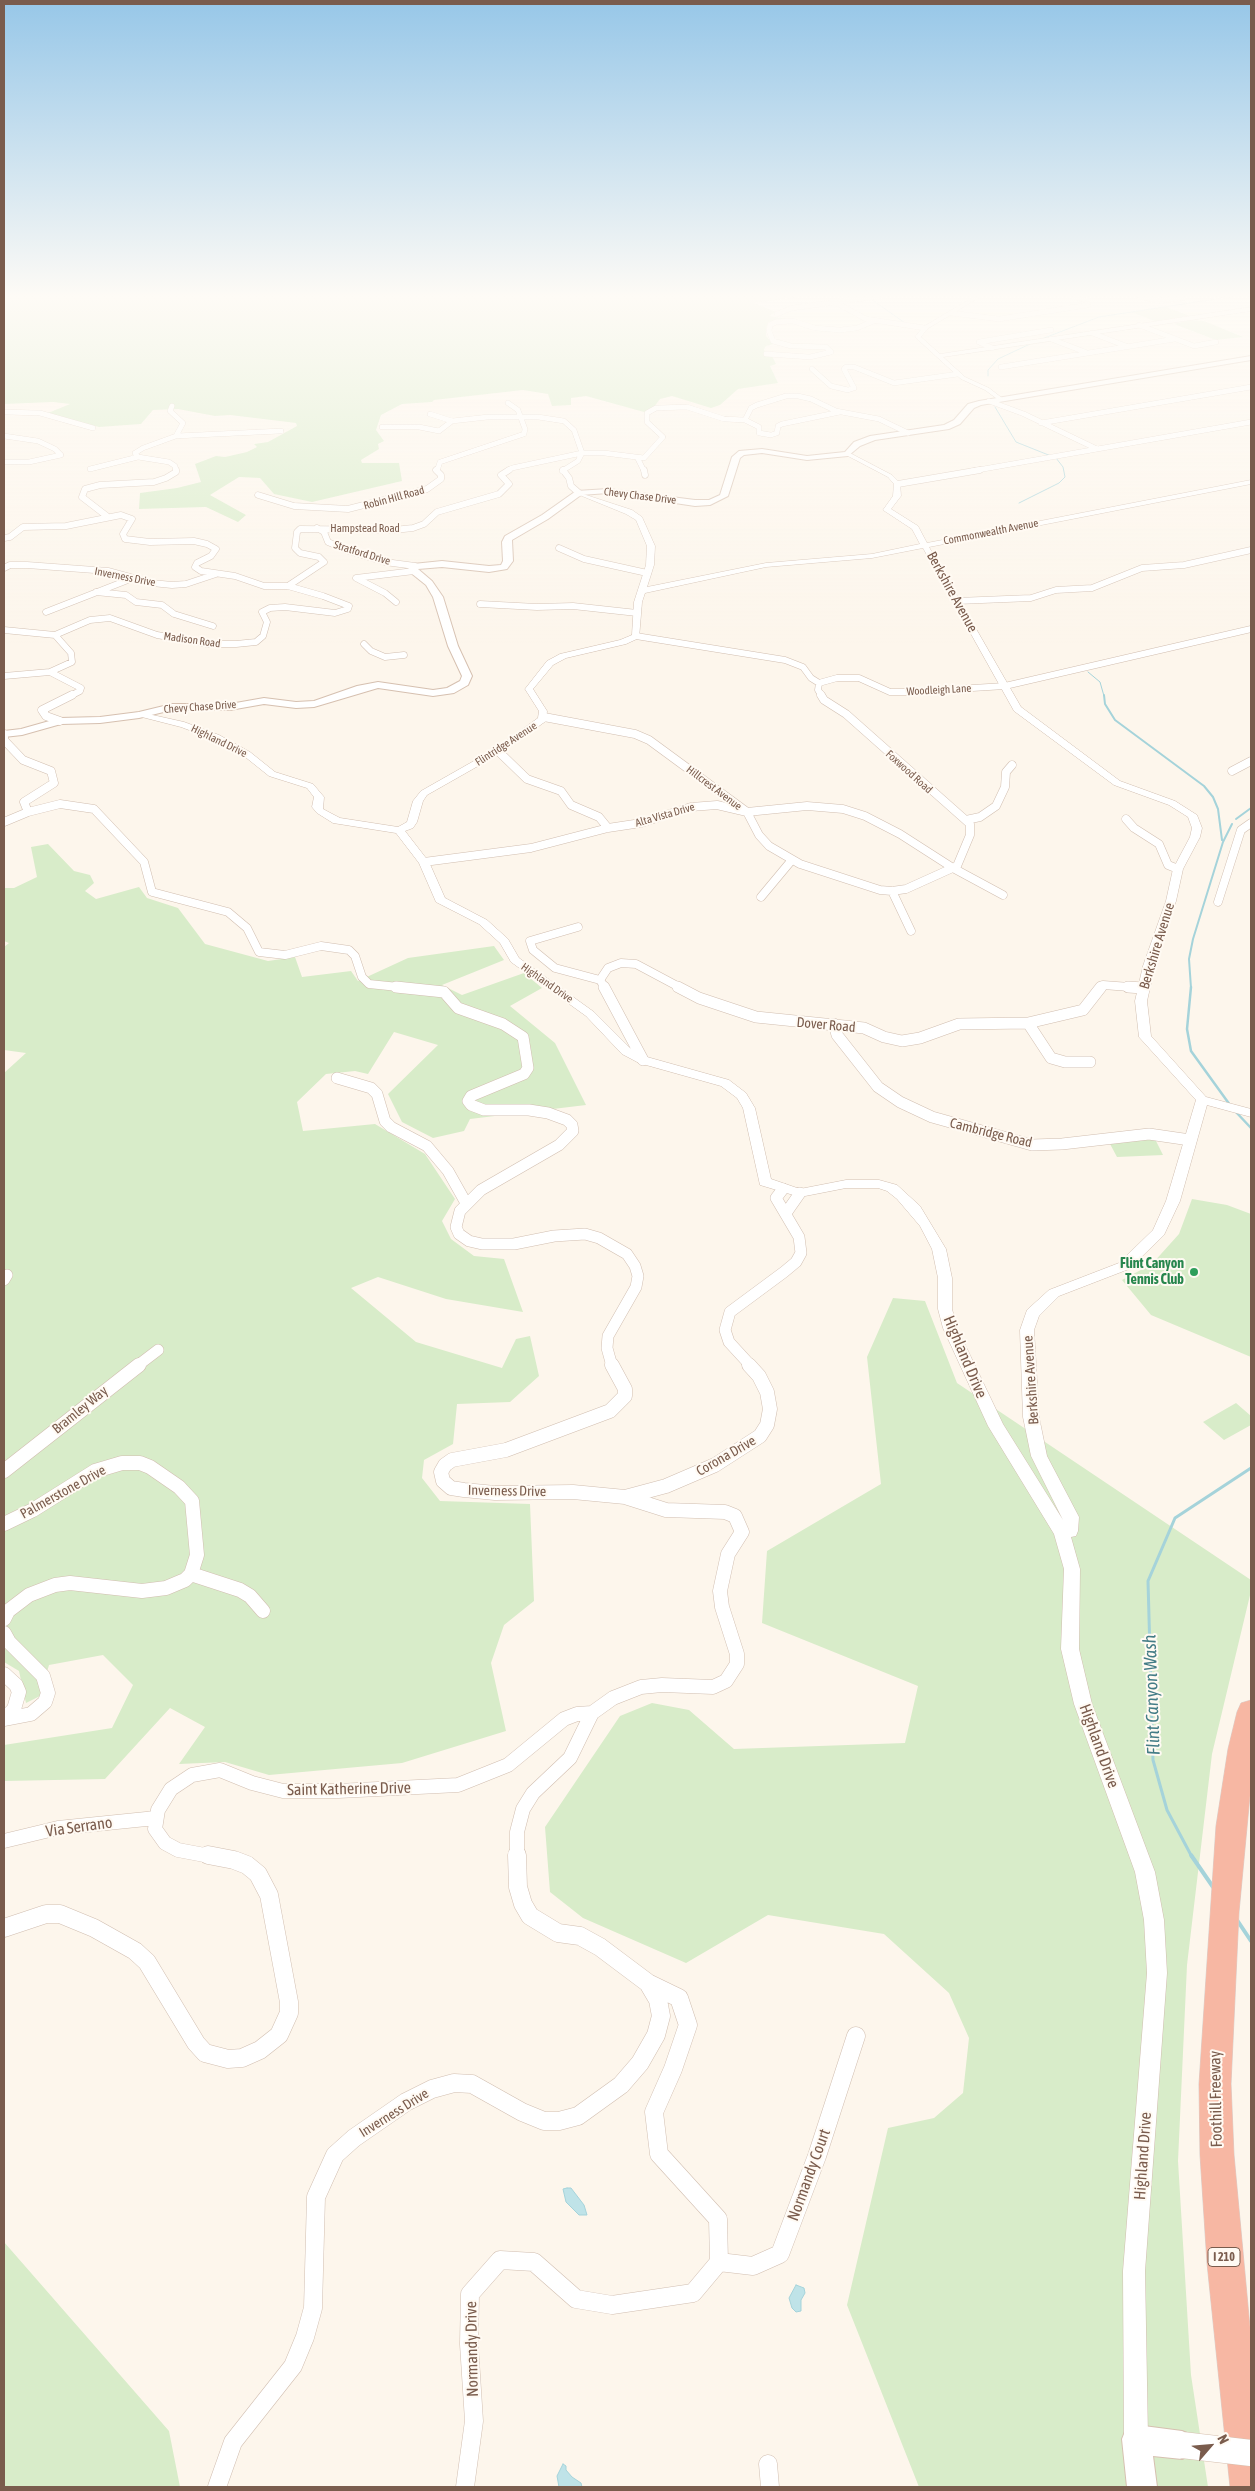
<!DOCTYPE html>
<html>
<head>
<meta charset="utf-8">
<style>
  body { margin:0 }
  #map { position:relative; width:1255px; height:2491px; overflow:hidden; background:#fdf6ec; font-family:"Asap Condensed",sans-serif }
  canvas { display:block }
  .frame { position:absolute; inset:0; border:5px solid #7a5c4d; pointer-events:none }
  .north { position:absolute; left:1185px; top:2421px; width:50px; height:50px; -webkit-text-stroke:4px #fffaf3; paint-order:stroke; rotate:63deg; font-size:14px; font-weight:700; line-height:20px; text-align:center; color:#7a5c4d }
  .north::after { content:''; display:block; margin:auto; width:18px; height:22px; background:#7a5c4d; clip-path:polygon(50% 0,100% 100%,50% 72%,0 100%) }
</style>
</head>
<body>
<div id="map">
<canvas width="1255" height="2491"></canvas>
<div class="frame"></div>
<div class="north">N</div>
</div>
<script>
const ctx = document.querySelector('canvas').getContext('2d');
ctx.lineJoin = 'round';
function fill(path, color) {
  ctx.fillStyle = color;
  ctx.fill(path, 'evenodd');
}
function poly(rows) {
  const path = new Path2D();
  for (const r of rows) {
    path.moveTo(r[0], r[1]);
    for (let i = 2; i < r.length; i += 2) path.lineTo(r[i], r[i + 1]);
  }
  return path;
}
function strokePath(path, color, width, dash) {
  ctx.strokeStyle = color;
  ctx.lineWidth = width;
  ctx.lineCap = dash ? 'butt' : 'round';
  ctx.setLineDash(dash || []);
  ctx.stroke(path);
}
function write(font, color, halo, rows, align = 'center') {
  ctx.font = font + ' "Asap Condensed",sans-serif';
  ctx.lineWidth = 4;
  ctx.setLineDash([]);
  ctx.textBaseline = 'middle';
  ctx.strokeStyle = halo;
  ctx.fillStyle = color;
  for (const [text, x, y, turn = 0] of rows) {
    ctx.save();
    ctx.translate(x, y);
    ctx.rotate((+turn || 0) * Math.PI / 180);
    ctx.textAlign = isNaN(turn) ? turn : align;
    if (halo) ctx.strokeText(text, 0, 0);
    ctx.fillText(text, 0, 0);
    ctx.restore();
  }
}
fill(poly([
  [4,296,803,296,754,303,776,312,769,316,788,319,768,322,766,330,766,336,773,344,766,346,764,349,765,353,772,356,776,364,770,366,778,383,738,389,720,405,711,408,672,396,660,399,654,407,644,412,586,396,571,398,571,405,552,406,548,394,523,390,434,400,432,402,402,404,381,415,376,430,384,441,378,444,379,449,361,460,362,463,399,463,402,481,312,502,274,494,260,478,239,477,210,495,246,515,238,522,206,507,139,509,140,493,177,488,201,482,195,464,216,456,225,457,247,452,257,447,254,444,268,442,297,426,296,423,230,415,215,416,178,409,153,410,141,424,99,427,48,413,70,404,53,402,4,404],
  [1166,307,1190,316,1155,321,1131,312],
  [1190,320,1204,321,1243,337,1216,340,1174,324],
  [48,844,74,871,90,875,94,883,85,891,96,899,139,887,147,898,178,908,205,944,268,961,295,957,302,977,351,971,358,981,408,958,494,946,504,960,442,985,462,995,524,973,542,988,510,1006,555,1043,586,1105,470,1119,464,1131,433,1138,402,1122,388,1094,438,1045,394,1032,368,1074,355,1071,326,1074,297,1102,303,1131,375,1124,425,1154,455,1199,442,1221,451,1239,474,1256,504,1259,523,1312,446,1299,378,1277,351,1288,416,1342,502,1368,516,1339,530,1336,539,1376,510,1402,457,1404,453,1444,424,1460,422,1478,440,1501,530,1504,534,1601,504,1625,491,1663,506,1731,402,1763,269,1775,225,1762,179,1764,205,1727,170,1708,105,1779,4,1781,4,1745,112,1728,133,1685,103,1655,49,1665,40,1696,26,1703,19,1671,4,1662,4,1073,26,1053,4,1050,4,947,9,943,4,941,4,888,14,888,37,877,31,847],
  [1155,1139,1163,1155,1117,1157,1109,1142],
  [1192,1199,1227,1205,1251,1214,1251,1357,1151,1315,1122,1280,1152,1264,1179,1234],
  [893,1298,925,1301,957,1383,1251,1580,1251,1591,1212,1754,1187,1965,1178,2161,1191,2375,1208,2487,919,2487,847,2305,888,2128,934,2118,963,2093,969,2038,949,1993,884,1934,768,1915,686,1963,583,1918,550,1892,545,1827,620,1716,652,1703,689,1710,734,1749,905,1743,918,1686,762,1623,767,1551,881,1484,867,1357],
  [1236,1403,1251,1416,1251,1425,1224,1440,1203,1422],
  [4,2242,169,2431,180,2487,4,2487]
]), '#d8ecc9');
const water = poly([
  [567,2188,571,2188,584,2205,587,2215,579,2215,566,2202,563,2189,567,2188],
  [796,2285,804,2288,805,2293,801,2300,801,2311,796,2312,792,2308,789,2298,796,2285],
  [563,2464,566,2466,566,2470,572,2477,581,2483,582,2487,559,2487,557,2476,563,2464]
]);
fill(water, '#bfe3e8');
strokePath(water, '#a5d3da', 1);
strokePath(poly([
  [871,299,905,323],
  [1039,340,1099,317,1235,296],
  [988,376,988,370,998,359,1030,344],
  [995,407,1016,442,1056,458,1063,467,1065,477,1059,483,1019,503],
  [1088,672,1100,682,1104,696]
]), '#a5d3da', 1);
strokePath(poly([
  [1104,695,1105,704,1115,720,1204,786,1213,797,1218,809,1222,840],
  [1236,819,1251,808],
  [1191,988,1189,959,1193,939,1223,842,1232,824]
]), '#a5d3da', 2);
strokePath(poly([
  [1191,987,1187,1029,1191,1051,1230,1105],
  [1235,1111,1251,1128]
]), '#a5d3da', 2.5);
strokePath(poly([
  [1192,1857,1167,1810,1153,1760,1148,1581,1175,1518,1251,1468]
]), '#a5d3da', 3);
strokePath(poly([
  [1191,1855,1213,1887],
  [1237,1920,1251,1941]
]), '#a5d3da', 4);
const minorFar5 = poly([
  [1140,296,1158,301,1183,298],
  [835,302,866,319,925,328],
  [951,313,999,319,1088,305,1087,301,1074,296],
  [777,314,792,308,880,296],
  [1139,325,1194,346,1216,342],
  [1092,333,1126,346],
  [1051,339,1085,352],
  [992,348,979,342,1051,330],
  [766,354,810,357,831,352,826,347,791,346,773,341,769,331,770,325,776,322,793,321,815,328,840,330,857,328,874,321],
  [1001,367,1175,339],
  [812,369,831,386,848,390,854,388,844,369,846,367,854,367,894,383,958,374],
  [989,401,1024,414,1097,449],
  [4,412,40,413,93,428],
  [430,414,452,421,488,417,538,417,564,421,574,430,582,453,578,461,562,471],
  [745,420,751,408,757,405,786,396,798,396,811,399,836,411,879,419,908,433],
  [745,420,759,427,759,433,771,435,777,433,778,426,782,424,840,412],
  [1041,423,1251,387],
  [382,427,419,427,439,431,452,421],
  [4,436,38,441,55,449,61,455,29,462,4,462],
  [176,436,281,431],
  [138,457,135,453,143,448,176,436,183,423,170,411,172,406],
  [638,459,644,471],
  [90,469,138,457,169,462,175,466,176,471],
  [437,471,440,462,524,434,525,429,518,410,508,403],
  [507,471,512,468,582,453,604,453,644,458,663,437,647,422,647,413,656,408,687,407,724,419,745,420],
  [972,471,1251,422]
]);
const minorFar4 = poly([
  [563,470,569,478,571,486,579,493],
  [644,470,645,475],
  [898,484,980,470],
  [258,495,294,506,348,509,427,489,441,479,441,475,436,470],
  [108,517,82,497,85,489,100,485,154,482,166,478,176,472,176,470],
  [317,528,324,532,328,542,349,551,385,562,415,566],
  [4,538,10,537,23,527,66,526,121,515,132,519,123,534,125,539,150,542,194,541,207,544,216,549,211,556,197,563,195,567,201,571,235,576,264,586,288,586,324,562,319,557,300,553,295,548,297,532,300,529,394,530,413,528,424,524,437,512,499,494,509,484,501,475,509,470],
  [559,548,584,559,647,573],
  [4,568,10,565,27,565,108,571,152,583,172,585,186,584,216,574],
  [96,592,126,595,136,602,162,605,174,614,213,626],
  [957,601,1031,598,1056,590,1092,588,1142,568,1184,565,1251,550],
  [396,602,385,593,356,578,414,571],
  [480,604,537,607,573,606,637,613],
  [46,612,133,578],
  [4,630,55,635,90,620,110,618,157,635,208,644,236,644,256,642,263,636,267,622,262,612,270,608,285,607,335,613,348,609,349,606,323,596,288,586],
  [55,635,71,653,72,662,50,672,81,688,80,691,70,696],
  [636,636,785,660,803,667,811,678,819,683,837,678,859,678,890,692,907,692,1005,686,1251,629],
  [364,644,371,651,385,657,404,655],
  [4,676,50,672],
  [819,683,818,690,822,696]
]);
const minorFar3 = poly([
  [544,717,635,734,649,740,747,812,759,835,769,846,800,864,880,890,892,891,906,889,957,866,970,835,970,824,846,714,824,700,821,695],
  [60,721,46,716,42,710,72,695],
  [4,734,4,740,23,760,51,771,54,783,24,802,28,812],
  [498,751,527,779,561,791,571,805,599,817,608,828],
  [1232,771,1251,761],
  [1126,819,1134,828,1159,844,1168,865,1178,869],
  [966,820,980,817,996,806,1005,787,1006,772,1012,765],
  [4,822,28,812,60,804,94,809,144,862,152,892,228,912,247,928,259,952,285,955,321,946,349,950,355,956,362,977,369,984,408,988],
  [424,862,531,848,608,828,641,823,691,807,717,805,747,812,807,806,843,809,865,816,900,834,953,868,1003,895],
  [892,891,911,931],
  [761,897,791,861],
  [1218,902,1241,830,1251,823],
  [578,927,530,941,533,950,555,968,600,980],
  [600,980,608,968,621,963,636,964,681,988],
  [600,980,605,988],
  [1100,988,1103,985,1143,988]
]);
const minorFar2 = poly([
  [396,987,444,992,458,1008,503,1024,523,1037,528,1068,524,1074,471,1096,468,1101,471,1105,484,1110,529,1110,548,1113,567,1120,572,1125,573,1131,559,1145,481,1190,460,1211,456,1227,459,1234,469,1241,482,1244,514,1244,554,1236,585,1234,599,1238,627,1254,635,1266,638,1276,636,1287,608,1336,607,1348,612,1366],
  [604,987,643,1060],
  [678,987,699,998,756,1017,864,1028,884,1037,902,1041,920,1038,959,1024,1028,1023,1083,1010,1101,987],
  [1128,987,1143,988],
  [1028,1023,1051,1058,1065,1062,1090,1062],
  [834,1024,837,1035,878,1087,900,1102,932,1117,1032,1145,1062,1144,1149,1134,1190,1140],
  [337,1078,371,1088,377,1094,385,1121,391,1127,427,1146,448,1171,466,1203],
  [786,1213,800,1193],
  [4,1280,7,1275],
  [137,1366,158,1350],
  [751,1366,729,1342,725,1330,730,1312,784,1272,796,1262,801,1253,799,1237,776,1198,783,1189]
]);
const minorFar1 = poly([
  [4,1471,139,1365],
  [625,1497,666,1486,715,1465,760,1436,767,1425,770,1409,767,1392,759,1376,749,1365],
  [4,1524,33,1510,95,1471,122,1463,140,1463,150,1467,179,1487,192,1501,197,1555,191,1574,185,1580,166,1588,142,1591,70,1583,55,1585,29,1595,8,1611,4,1619],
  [191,1574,240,1590,250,1596,263,1611],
  [4,1633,9,1642,43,1676,48,1693,45,1702,31,1714,5,1719],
  [4,1674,16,1685,19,1692,14,1709,4,1719],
  [4,1841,58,1828,156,1818],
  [215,1857,178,1850,165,1843,155,1829,158,1810,171,1789,192,1775,220,1770,252,1783,283,1791,338,1791,458,1785,508,1765,564,1719,577,1714,592,1713],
  [517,1857,517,1832,523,1809,533,1793,570,1758,592,1713,613,1698,641,1687,662,1685,713,1687,726,1681,737,1664,737,1654,722,1607,720,1591,728,1554,742,1532,735,1516,725,1512,666,1510,625,1497,573,1492,495,1493,464,1490,451,1488,443,1481,441,1472,445,1465,452,1460,506,1450,610,1411,625,1396,625,1389,612,1365]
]);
const minor = poly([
  [4,1928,46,1914,60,1914,94,1928,135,1951,147,1962,196,2043,205,2053,228,2059,242,2058,260,2050,279,2035,289,2013,289,2002,269,1895,258,1874,247,1865,234,1860,208,1855],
  [719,2262,753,2266,780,2254,817,2156,856,2036],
  [768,2464,770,2487],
  [217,2487,233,2442,293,2366,305,2337,313,2308,316,2197,335,2155,354,2138,406,2102,432,2089,454,2083,472,2084,522,2112,544,2121,559,2121,578,2116,621,2085,640,2063,656,2035,661,2016,658,2000,648,1983,600,1947,580,1936,558,1933,530,1916,523,1904,518,1887,517,1855],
  [465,2487,474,2421,469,2344,470,2294,500,2260,534,2262,576,2299,612,2305,693,2293,719,2262,718,2219,659,2154,654,2112,673,2069,688,2025,679,1998,648,1983]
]);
const tertiary = poly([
  [975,296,982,296,927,329,921,337,940,354,1251,307,1251,311,943,357,965,377,989,388,1002,398,1000,401,985,390,961,379,915,337,923,327,975,296],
  [848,452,892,475,900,483,901,496,891,509,918,526,927,543,1251,480,1251,484,929,547,1021,707,1120,781,1175,801,1197,815,1202,828,1200,837,1183,869,1176,901,1155,966,1147,1001,1151,1036,1206,1097,1251,1109,1251,1117,1207,1105,1180,1201,1164,1235,1129,1269,1059,1296,1039,1316,1034,1330,1039,1417,1047,1456,1079,1517,1078,1531,1076,1536,1071,1537,1080,1569,1079,1649,1092,1704,1155,1872,1164,1920,1167,1973,1145,2271,1148,2439,1145,2448,1136,2451,1127,2448,1124,2439,1123,2271,1147,1973,1144,1920,1135,1872,1074,1704,1061,1649,1064,1569,1054,1534,988,1426,943,1328,938,1309,938,1278,932,1249,920,1226,897,1199,887,1191,878,1188,846,1188,800,1197,760,1185,743,1108,737,1098,721,1086,639,1063,622,1054,586,1016,511,962,500,943,479,924,436,902,419,863,396,833,333,823,317,813,312,807,314,797,307,788,269,776,244,756,213,739,181,727,134,715,139,712,184,722,219,735,250,752,275,772,313,784,324,797,323,809,340,818,398,827,407,822,413,801,421,791,495,749,538,718,539,711,525,689,547,661,560,654,620,640,632,635,634,602,646,565,647,546,636,520,626,514,577,494,577,492,632,510,642,517,655,546,654,565,647,587,766,563,872,554,920,544,912,529,883,510,893,496,894,484,888,477,846,455,848,452],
  [923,548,1014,711,1114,785,1169,805,1188,817,1192,828,1190,837,1173,869,1166,901,1143,966,1135,1001,1139,1037,1196,1100,1166,1201,1153,1230,1119,1263,1049,1290,1027,1310,1020,1330,1023,1417,1031,1456,1063,1520,1003,1424,957,1328,952,1309,952,1278,946,1249,920,1206,897,1185,879,1180,846,1180,800,1189,771,1179,755,1108,746,1093,729,1080,647,1057,630,1048,594,1012,519,958,508,939,487,920,445,898,429,862,405,831,413,828,417,822,423,801,427,795,501,753,546,721,547,711,533,689,553,665,566,658,626,644,639,638,642,602,645,593,766,567,872,558,923,548]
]);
const secondary = poly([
  [1251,356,1251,360,981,405,974,408,960,424,949,429,875,440,860,446,848,456,807,460,762,453,744,455,740,458,728,496,710,505,695,506,608,493,581,495,548,519,512,540,513,561,507,569,489,572,442,567,418,569,432,581,443,597,458,646,472,676,468,685,454,693,433,696,378,688,314,707,296,708,264,704,230,710,172,710,139,718,100,723,61,724,22,735,4,737,4,731,21,729,60,718,100,717,139,712,172,704,230,704,264,698,296,702,314,701,357,686,378,682,433,690,447,688,460,681,462,676,448,646,433,597,426,585,411,573,408,567,413,564,442,561,489,566,501,565,503,561,502,542,505,536,542,515,576,491,608,489,695,500,709,500,720,495,732,457,739,451,762,449,807,456,845,452,854,442,870,436,944,425,954,420,968,404,979,401,1251,356],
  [1136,2425,1182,2431,1192,2435,1196,2445,1192,2455,1182,2459,1153,2456,1157,2487,1127,2487,1122,2439,1126,2429,1136,2425]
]);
const motorway = poly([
  [1251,1700,1251,1785,1239,1912,1231,2084,1234,2155,1251,2338,1251,2487,1230,2487,1207,2263,1200,2155,1199,2084,1216,1826,1228,1749,1237,1712,1241,1703,1251,1700]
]);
strokePath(minorFar5, '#d1beb0', 5.5);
strokePath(minorFar4, '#d1beb0', 7);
strokePath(minorFar3, '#d1beb0', 9);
strokePath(minorFar2, '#d1beb0', 12);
strokePath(minorFar1, '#d1beb0', 15);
strokePath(minor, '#d1beb0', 19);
strokePath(tertiary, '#d1beb0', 1);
strokePath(secondary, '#d6c0b0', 2);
strokePath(motorway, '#dad1cd', 1);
strokePath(minorFar5, '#fff', 5);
strokePath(minorFar4, '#fff', 6);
strokePath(minorFar3, '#fff', 8);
strokePath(minorFar2, '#fff', 11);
strokePath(minorFar1, '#fff', 14);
strokePath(minor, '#fff', 18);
fill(tertiary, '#fff');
fill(secondary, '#fff');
fill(motorway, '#f7b7a3');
const secondaryBridge = poly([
  [1182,2445,1251,2453]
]);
strokePath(secondaryBridge, '#d6c0b0', 27, []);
strokePath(secondaryBridge, '#fff', 26);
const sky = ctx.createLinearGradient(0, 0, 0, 645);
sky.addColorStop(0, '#97c7e8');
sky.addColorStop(0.46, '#fefbf6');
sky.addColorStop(1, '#fefbf600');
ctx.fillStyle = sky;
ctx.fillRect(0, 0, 1255, 645);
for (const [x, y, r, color] of [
  [1194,1272,5,"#2e9e5b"]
]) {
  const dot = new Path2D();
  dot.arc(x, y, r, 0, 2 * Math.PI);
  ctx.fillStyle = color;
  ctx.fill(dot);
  strokePath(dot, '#fffaf3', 2);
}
write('11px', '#7a5c4d', '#fffaf3', [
  ["Chevy Chase Drive",640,496,7],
  ["Robin Hill Road",394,498,-15],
  ["Hampstead Road",365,529],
  ["Commonwealth Avenue",991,532,-11],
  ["Stratford Drive",362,553,17],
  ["Inverness Drive",125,577,11],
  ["Madison Road",192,640,8],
  ["Woodleigh Lane",939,690,-3],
  ["Chevy Chase Drive",200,707,-4],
  ["Highland Drive",219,741,26],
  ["Flintridge Avenue",506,744,-33],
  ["Foxwood Road",909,772,42],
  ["Hillcrest Avenue",714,788,37],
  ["Alta Vista Drive",665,815,-16],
  ["Highland Drive",547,983,35]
]);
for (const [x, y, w] of [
  [1224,2257,32]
]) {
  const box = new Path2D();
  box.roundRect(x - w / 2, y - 9.5, w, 19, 4);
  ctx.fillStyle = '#fffaf3';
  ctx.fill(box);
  strokePath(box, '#7a5c4d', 1);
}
write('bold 12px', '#7a5c4d', null, [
  ["I 210",1224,2257]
]);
write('14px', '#7a5c4d', '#fffaf3', [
  ["Berkshire Avenue",952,592,61],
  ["Berkshire Avenue",1157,946,-73],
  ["Dover Road",826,1025,5],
  ["Cambridge Road",991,1133,14],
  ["Berkshire Avenue",1031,1380,-94],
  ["Bramley Way",80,1410,-39],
  ["Corona Drive",726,1456,-30],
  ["Inverness Drive",507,1491,1],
  ["Palmerstone Drive",63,1492,-29],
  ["Inverness Drive",394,2113,-32]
]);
write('bold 14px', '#27864d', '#fffaf3', [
  ["Flint Canyon",1184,1264],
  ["Tennis Club",1184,1280]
], 'right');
write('16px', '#7a5c4d', '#fffaf3', [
  ["Highland Drive",965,1357,67],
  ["Highland Drive",1099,1746,70],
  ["Saint Katherine Drive",349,1789,-1],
  ["Via Serrano",79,1827,-8],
  ["Foothill Freeway",1216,2099,-91],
  ["Highland Drive",1143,2156,-86],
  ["Normandy Court",809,2175,-70],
  ["Normandy Drive",472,2349,-91]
]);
write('italic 18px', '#437c86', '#fffaf3', [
  ["Flint Canyon Wash",1152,1695,-92]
]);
</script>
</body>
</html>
